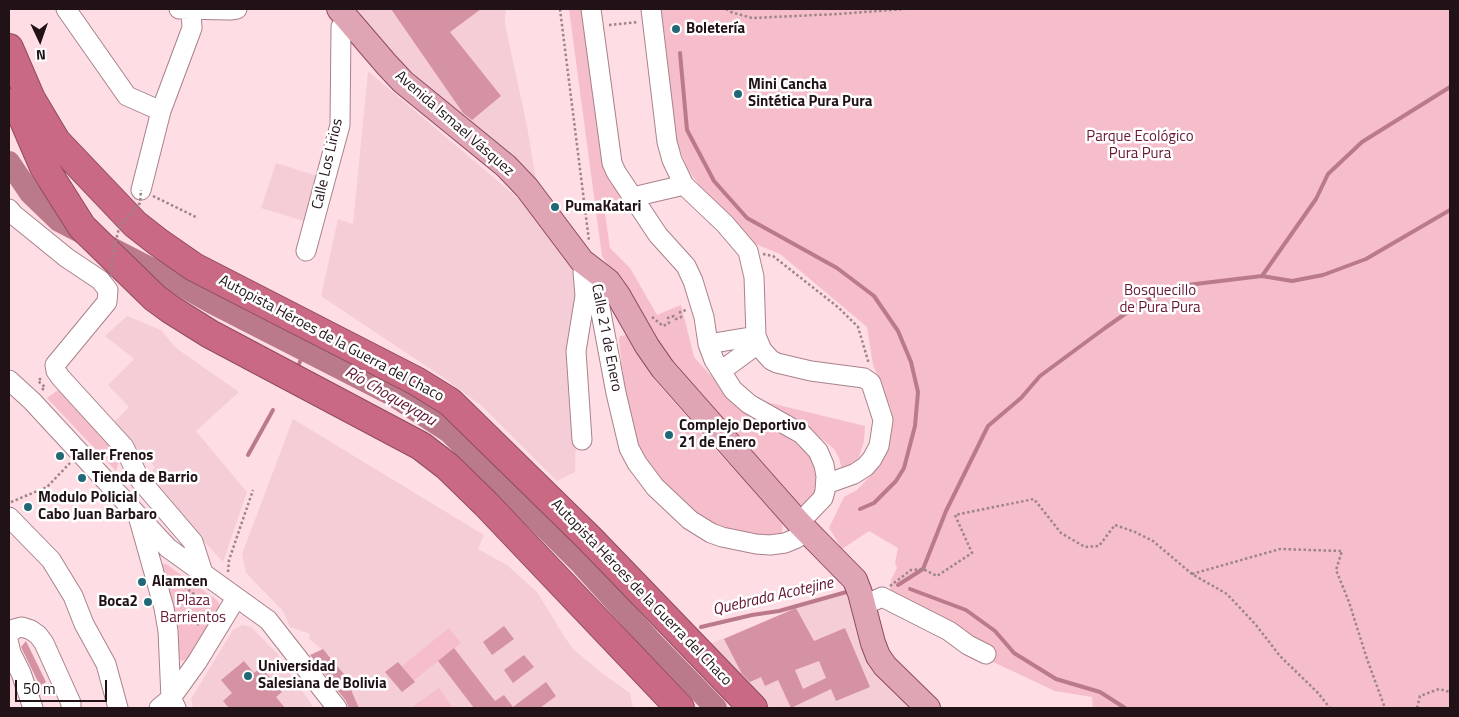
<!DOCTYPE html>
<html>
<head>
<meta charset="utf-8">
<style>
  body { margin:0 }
  #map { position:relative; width:1459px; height:717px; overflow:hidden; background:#ffdde4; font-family:"Titillium Web",sans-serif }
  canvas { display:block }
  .frame { position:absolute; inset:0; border:10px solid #201216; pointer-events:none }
  .north { position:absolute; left:15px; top:15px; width:50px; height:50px; -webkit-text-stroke:4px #fff; paint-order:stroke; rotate:177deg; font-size:14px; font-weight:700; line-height:20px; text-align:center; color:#201216 }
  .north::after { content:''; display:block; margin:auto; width:18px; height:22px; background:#201216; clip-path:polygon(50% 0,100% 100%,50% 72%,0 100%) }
  .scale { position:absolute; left:15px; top:680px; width:92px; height:22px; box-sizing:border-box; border:2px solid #201216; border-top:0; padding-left:6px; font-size:15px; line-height:18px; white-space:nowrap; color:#201216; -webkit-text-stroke:4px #fff; paint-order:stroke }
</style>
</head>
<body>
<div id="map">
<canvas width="1459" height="717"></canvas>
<div class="frame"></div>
<div class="north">N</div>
<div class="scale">50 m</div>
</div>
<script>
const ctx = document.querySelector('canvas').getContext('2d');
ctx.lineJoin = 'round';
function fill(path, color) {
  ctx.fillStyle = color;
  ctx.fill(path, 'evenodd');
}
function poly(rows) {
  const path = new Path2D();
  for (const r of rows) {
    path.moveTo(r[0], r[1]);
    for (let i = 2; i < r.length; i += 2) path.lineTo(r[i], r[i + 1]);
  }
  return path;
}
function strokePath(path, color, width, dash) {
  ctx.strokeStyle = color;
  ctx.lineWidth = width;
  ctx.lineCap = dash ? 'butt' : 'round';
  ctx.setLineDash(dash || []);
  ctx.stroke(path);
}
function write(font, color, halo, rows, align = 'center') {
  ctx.font = font + ' "Titillium Web",sans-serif';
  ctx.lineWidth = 5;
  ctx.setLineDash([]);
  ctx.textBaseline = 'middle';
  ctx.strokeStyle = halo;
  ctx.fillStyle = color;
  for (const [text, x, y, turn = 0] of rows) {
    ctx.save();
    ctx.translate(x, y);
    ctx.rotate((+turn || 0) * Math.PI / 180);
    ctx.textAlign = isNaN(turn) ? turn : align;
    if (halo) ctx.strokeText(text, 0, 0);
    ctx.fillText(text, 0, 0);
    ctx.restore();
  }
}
fill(poly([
  [357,9,506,9,505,24,527,126,537,186,386,48],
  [368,71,532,210,580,273,575,472,557,481,482,406,441,376,321,296,338,219,353,224],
  [276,163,321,177,307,222,261,208],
  [127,316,161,330,176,348,239,392,196,431,247,492,223,562,146,478,155,467,113,423,129,407,108,385,134,359,105,336],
  [293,419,484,535,478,549,507,565,537,592,564,636,573,649,603,674,630,693,633,708,359,708,344,674,328,654,309,639,310,634,290,627,283,611,246,573,242,554],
  [851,593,864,652,873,671,915,708,770,708,710,644,796,608],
  [242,625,251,627,276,652,314,708,193,708,191,699,233,630]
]), '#f5cdd6');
fill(poly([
  [569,9,584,9,608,170,633,205,604,207,610,248,630,268,657,315,681,305,694,357,737,405,796,443,819,464,819,490,803,511,674,369,602,256],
  [658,9,1450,9,1450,708,1093,708,1092,697,1055,691,991,661,986,643,890,595,891,580,897,568,895,563,898,548,869,531,842,549,829,528,844,497,857,490,873,473,889,432,891,409,873,365,867,327,780,254,748,241,702,189,689,171,676,141],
  [627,335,653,378,715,449,783,520,782,533,770,537,748,539,689,515,643,459,630,422,625,394,619,340,620,336],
  [61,388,112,441,120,459,116,471,47,398],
  [762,401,865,426,864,441,857,463,844,477,839,458,834,449,803,423],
  [161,564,166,564,217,600,219,604,219,608,189,658,186,660,182,661,178,658],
  [449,628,461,643,413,681,402,666],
  [439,688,453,708,412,708,412,707]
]), '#f5beca');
strokePath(poly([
  [680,53,687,130,714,181,747,218,837,268,874,296,898,331,911,362,918,392,915,426,904,468,896,481,874,503,860,509],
  [1262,276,1316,199,1328,174,1362,142,1450,87],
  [298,366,305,351],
  [248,455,273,410],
  [898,585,923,569,946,511,988,426,1021,398,1040,376,1105,328,1142,302,1187,285,1262,276,1292,281,1323,275,1366,259,1450,210],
  [910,589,966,610,995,631,1014,653,1056,679,1100,692,1125,708],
  [701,627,752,615,779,611,850,591]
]), '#bb7a8a', 4);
strokePath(poly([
  [9,162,30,193,59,221,152,269,212,303,394,396,449,432,581,564,652,642,716,708]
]), '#bb7a8a', 22);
fill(poly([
  [391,9,481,9,450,32,501,96,472,120,463,113],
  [796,608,814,641,845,628,870,687,836,701,831,689,791,708,778,680,765,686,761,677,750,682,742,674,724,639],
  [819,661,826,678,803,689,795,670],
  [504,626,514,639,492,655,483,642],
  [26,641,46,682,40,686,22,649,21,647],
  [454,648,495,701,504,695,513,707,546,682,556,696,540,708,474,708,438,661],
  [323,649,344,674,359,708,349,708,346,701,310,655],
  [524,655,534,667,513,683,504,670],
  [244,661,254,673,261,667,282,692,276,697,285,708,229,708,223,701,232,693,221,680],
  [398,662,415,682,402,692,385,672]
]), '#d592a2');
const minor = poly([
  [66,9,127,96,161,111],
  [179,9,230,10,237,9],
  [591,9,612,163,616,172,658,235,686,266,693,281,704,317,708,344,714,360,733,390,749,404,802,434,818,451,824,465,826,476,825,491,823,498,799,523],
  [651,9,667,142,672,160,684,185,725,224,748,251,754,277,756,336,762,350,771,360,777,363,811,371,864,378,871,383,883,420,879,446,872,459,865,467,854,474,826,484],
  [141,190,161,111,192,28,191,10],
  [633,197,684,185],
  [9,209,14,215,67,258,100,280,108,290,107,302,55,365,56,371,61,378,124,447,140,480,193,542,203,573],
  [306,251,340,125,341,27,349,21],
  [593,270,616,393,629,448,637,463,655,487,690,520,711,533,722,537,756,544,770,545,785,543,797,538,806,531],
  [708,344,756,336],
  [721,371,759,343],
  [9,380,32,401,168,548,268,620,337,708],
  [582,440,576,351,585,296,583,272],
  [138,516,164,608,168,631,171,698,176,708],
  [9,517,51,560,73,596,84,624,106,664,118,708],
  [863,606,882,597,949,631,968,645,986,654],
  [9,635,14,629,22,627,31,630,38,635,44,643,71,703,71,708],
  [9,644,11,653,21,673,33,708],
  [159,708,171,698,197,662,236,598]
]);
const major = poly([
  [339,9,387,65,403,82,506,166,527,188,582,261,608,281,618,295,647,346,663,369,799,523,855,580,860,593,873,643,878,656,885,666,928,708]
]);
const highway = poly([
  [9,48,31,99,56,141,135,224,158,242,194,267,416,381,450,402,590,539,753,708],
  [16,102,44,167,82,227,155,298,170,309,210,334,421,446,447,466,486,504,680,708]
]);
strokePath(minor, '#a8828a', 21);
strokePath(major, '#8e4b5e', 26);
strokePath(highway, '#8e4b5e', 30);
strokePath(poly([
  [560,9,589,241],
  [726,9,731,12,752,18,838,14,905,9],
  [609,25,638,22],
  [153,196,198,218],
  [763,254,773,256,839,308,858,327,869,364],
  [652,317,663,326,669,323,668,318,674,316,676,319,681,317,680,312,686,310],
  [42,390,45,387,38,381,40,379,43,381],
  [11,502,47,487,70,463],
  [228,572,229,560,253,490],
  [1192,574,1280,549,1342,551,1336,570,1349,602,1367,659,1385,708],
  [172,578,212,607],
  [890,586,911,570,923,569,937,576,972,553,955,515,1034,499,1061,533,1085,547,1099,546,1115,525,1135,532,1153,541,1192,574,1227,594,1256,625,1280,656,1318,693,1330,708],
  [180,613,201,626],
  [1417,708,1420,696,1439,689,1450,692]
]), '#9d8489', 2.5, [2.5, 2.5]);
strokePath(minor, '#fff', 19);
strokePath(major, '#dfa5b5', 24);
strokePath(highway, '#ca6984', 28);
strokePath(poly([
  [111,277,113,252,119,228,140,203,141,190]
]), '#9d8489', 2.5, [2.5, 2.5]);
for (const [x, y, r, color] of [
  [676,29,5,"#216877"],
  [738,94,5,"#216877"],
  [555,207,5,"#216877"],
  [669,435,5,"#216877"],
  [60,456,5,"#216877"],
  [82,478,5,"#216877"],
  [28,507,5,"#216877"],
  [142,582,5,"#216877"],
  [148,602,5,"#216877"],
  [248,676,5,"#216877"]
]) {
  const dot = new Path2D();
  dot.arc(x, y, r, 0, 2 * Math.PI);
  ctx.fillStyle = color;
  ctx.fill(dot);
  strokePath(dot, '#fff', 2);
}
write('bold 15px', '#201216', '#fff', [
  ["Boletería",686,29],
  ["Mini Cancha",748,85],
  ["Sintética Pura Pura",748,102],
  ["PumaKatari",565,207],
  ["Complejo Deportivo",679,426],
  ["21 de Enero",679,443],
  ["Taller Frenos",70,456],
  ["Tienda de Barrio",92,478],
  ["Modulo Policial",38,498],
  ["Cabo Juan Barbaro",38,515],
  ["Alamcen",152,582],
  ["Boca2",138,602,"right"],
  ["Universidad",258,667],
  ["Salesiana de Bolivia",258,684]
], 'left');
write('15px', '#201216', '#fff', [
  ["Avenida Ismael Vásquez",454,124,41],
  ["Calle Los Lirios",328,164,-77],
  ["Calle 21 de Enero",606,338,79],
  ["Autopista Héroes de la Guerra del Chaco",331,339,28],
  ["Autopista Héroes de la Guerra del Chaco",641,593,46]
]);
write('15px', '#681834', '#fff', [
  ["Parque Ecológico",1140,137],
  ["Pura Pura",1140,154],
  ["Bosquecillo",1160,291],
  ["de Pura Pura",1160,308],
  ["Plaza",193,601],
  ["Barrientos",193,618]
]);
write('italic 16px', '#621330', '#fff', [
  ["Río Choqueyapu",390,397,30],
  ["Quebrada Acotejine",773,597,-13]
]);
</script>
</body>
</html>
